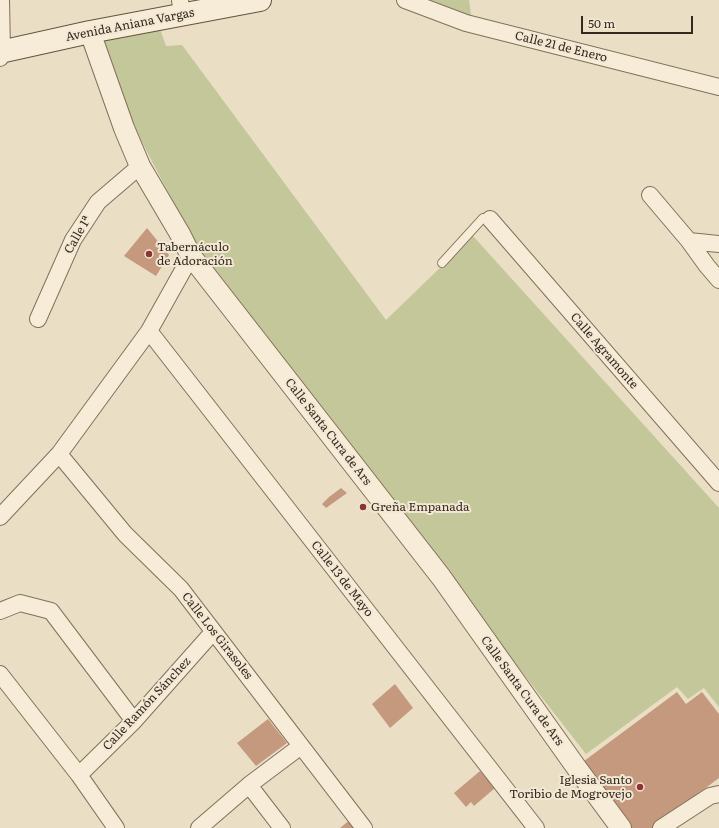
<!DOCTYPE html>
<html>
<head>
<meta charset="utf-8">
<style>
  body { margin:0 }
  #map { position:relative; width:719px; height:828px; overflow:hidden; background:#eadec5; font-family:Literata,serif }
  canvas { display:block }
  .scale { position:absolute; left:581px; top:16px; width:112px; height:18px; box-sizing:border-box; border:2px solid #35291f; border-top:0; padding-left:5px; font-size:12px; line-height:14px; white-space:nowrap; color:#35291f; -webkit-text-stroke:3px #f2e8d3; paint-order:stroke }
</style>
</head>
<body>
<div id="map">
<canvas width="719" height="828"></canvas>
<div class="scale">50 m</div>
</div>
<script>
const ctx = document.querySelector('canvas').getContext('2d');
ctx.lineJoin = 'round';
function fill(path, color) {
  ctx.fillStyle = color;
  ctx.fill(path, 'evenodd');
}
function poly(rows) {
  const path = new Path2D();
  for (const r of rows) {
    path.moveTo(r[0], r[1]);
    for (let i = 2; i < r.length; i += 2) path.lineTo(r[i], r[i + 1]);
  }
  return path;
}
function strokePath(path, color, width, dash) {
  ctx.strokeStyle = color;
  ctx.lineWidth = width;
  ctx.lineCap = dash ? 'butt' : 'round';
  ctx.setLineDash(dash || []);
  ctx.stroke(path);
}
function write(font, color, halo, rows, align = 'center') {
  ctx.font = font + ' Literata,serif';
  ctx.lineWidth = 4;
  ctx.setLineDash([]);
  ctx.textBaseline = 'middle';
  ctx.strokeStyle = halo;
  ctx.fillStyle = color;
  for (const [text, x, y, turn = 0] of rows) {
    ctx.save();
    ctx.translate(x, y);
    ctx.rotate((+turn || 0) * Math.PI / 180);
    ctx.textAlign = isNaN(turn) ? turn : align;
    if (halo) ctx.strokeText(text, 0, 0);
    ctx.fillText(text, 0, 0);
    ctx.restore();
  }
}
fill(poly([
  [413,0,469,0,472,22],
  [160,29,166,46,182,45,386,320,473,236,719,508,719,707,704,688,688,699,677,687,586,754,365,471,200,253,133,125,99,40]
]), '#c3c799');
fill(poly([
  [147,228,169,255,156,276,124,256],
  [341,488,347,493,326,508,322,504,329,497],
  [395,684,413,708,390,728,372,704],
  [677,692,686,704,702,692,719,714,719,778,652,828,628,828,580,764],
  [268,719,287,743,256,766,237,743],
  [480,771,495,788,474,806,471,802,466,807,454,793],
  [351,819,359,828,340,828]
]), '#c5997e');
const service = poly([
  [442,263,483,218,490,219]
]);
const minor = poly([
  [180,0,182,15],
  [405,0,466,23,719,87],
  [0,58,2,51,1,0],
  [650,195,689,241,707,266,719,280],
  [490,219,719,483],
  [689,241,719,244],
  [38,319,73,240,98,202,140,166],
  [149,331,536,828],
  [59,454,125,534,181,589,364,828],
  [0,517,59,454,149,331,191,256],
  [0,611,20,603,51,611,134,721],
  [0,674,79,775,116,828],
  [79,775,134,721,213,632],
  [249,785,282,828],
  [199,828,249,785,301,746],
  [661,828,710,796,719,794]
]);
const tertiary = poly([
  [90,32,124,128,140,166,180,234,191,256,441,577,576,767,621,828]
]);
const secondary = poly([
  [0,52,90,32,260,0]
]);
strokePath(service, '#83705c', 10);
strokePath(minor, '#83705c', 18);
strokePath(tertiary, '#83705c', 22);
strokePath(secondary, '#655140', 24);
strokePath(service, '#f6ecd7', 8);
strokePath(minor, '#f6ecd7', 16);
strokePath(tertiary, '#f6ecd7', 20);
strokePath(secondary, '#f6ecd7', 22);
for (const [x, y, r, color] of [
  [149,254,4,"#8d3235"],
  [363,507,4,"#8d3235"],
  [640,787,4,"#8d3235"]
]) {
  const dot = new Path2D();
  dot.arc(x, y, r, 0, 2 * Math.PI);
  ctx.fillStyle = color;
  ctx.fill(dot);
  strokePath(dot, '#f2e8d3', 1.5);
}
write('12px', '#35291f', '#f2e8d3', [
  ["Avenida Aniana Vargas",130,25,-11],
  ["Calle 21 de Enero",561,47,14],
  ["Calle 1ª",78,235,-60],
  ["Calle Agramonte",604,351,49],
  ["Calle Santa Cura de Ars",328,432,52],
  ["Calle 13 de Mayo",342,579,52],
  ["Calle Los Girasoles",217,636,52],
  ["Calle Santa Cura de Ars",522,691,54],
  ["Calle Ramón Sánchez",147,704,-47]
]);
write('12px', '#35291f', '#f2e8d3', [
  ["Tabernáculo",157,247],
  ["de Adoración",157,261],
  ["Greña Empanada",371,507],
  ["Iglesia Santo",632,780,"right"],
  ["Toribio de Mogrovejo",632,794,"right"]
], 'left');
</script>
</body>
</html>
